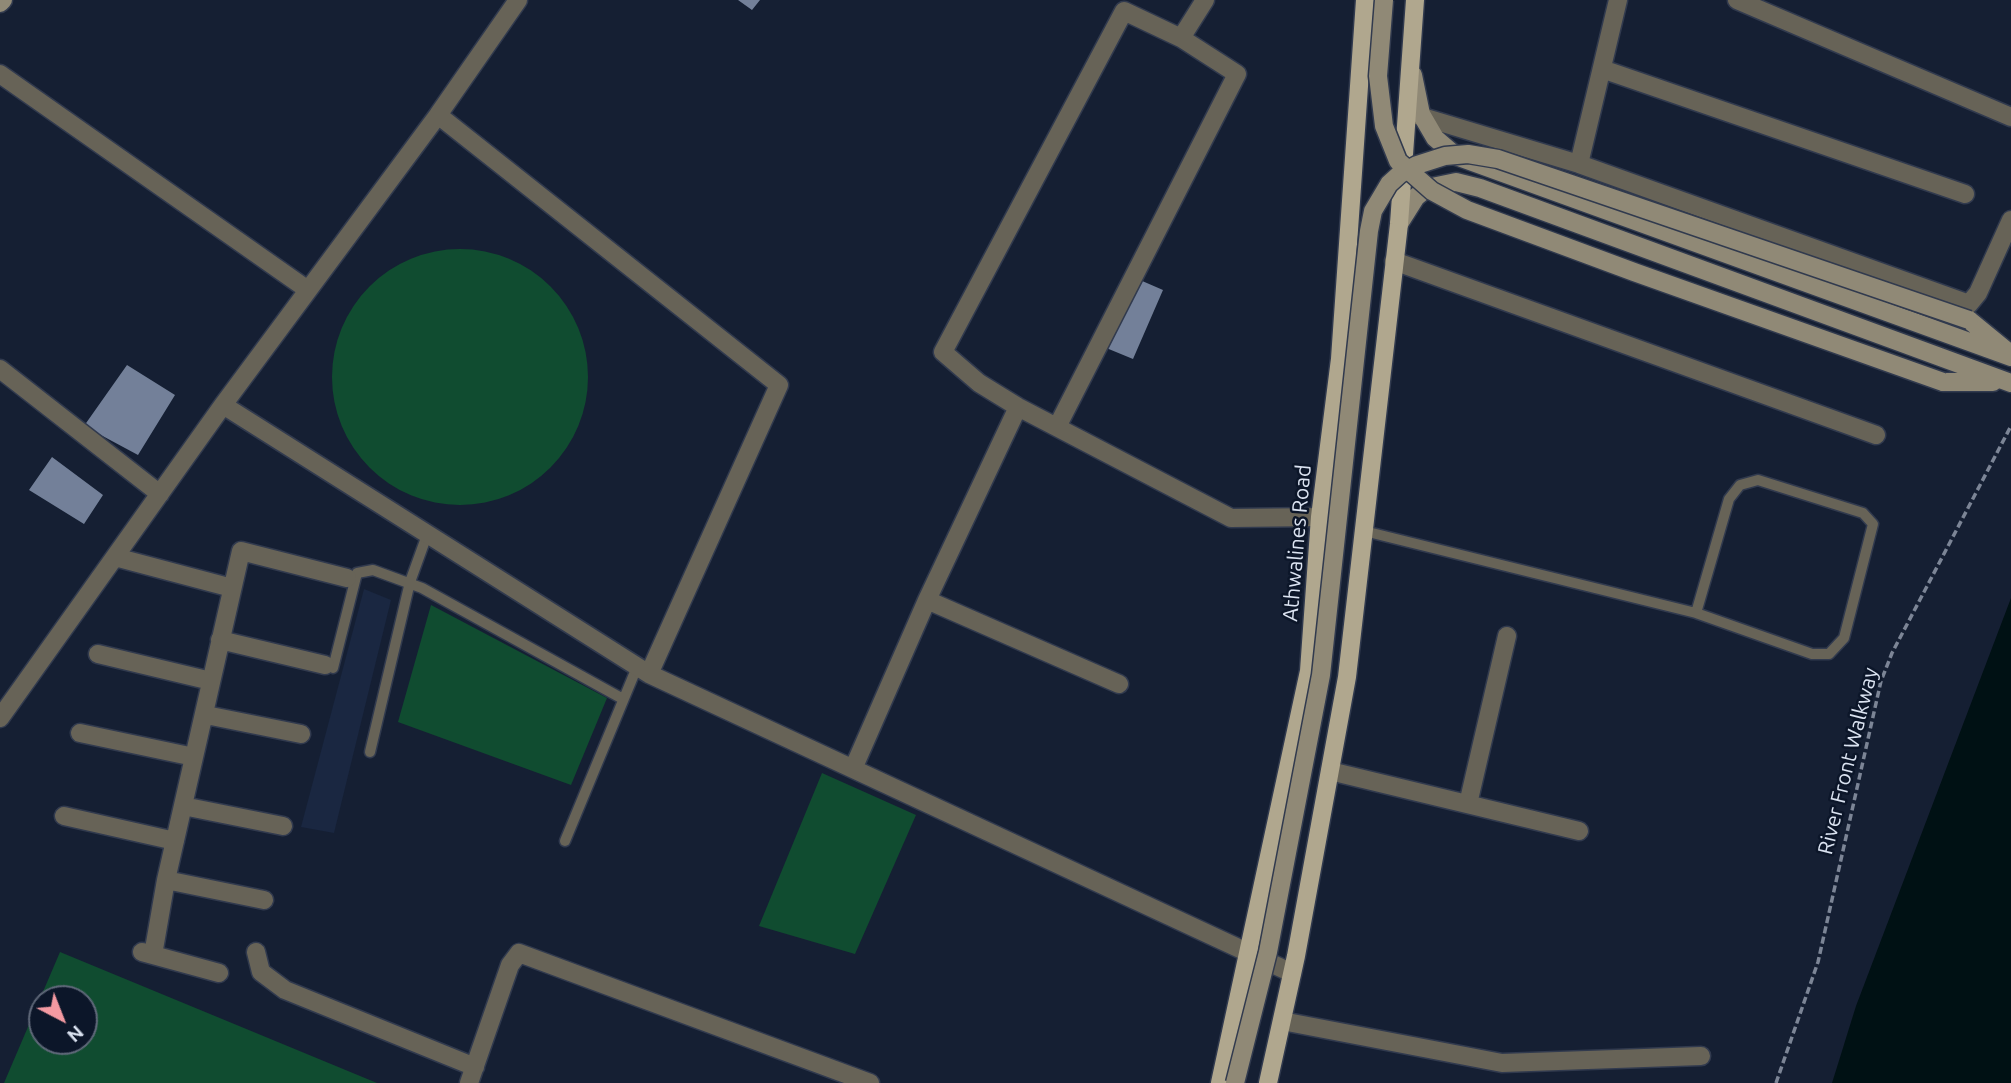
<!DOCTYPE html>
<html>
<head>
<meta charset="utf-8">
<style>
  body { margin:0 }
  #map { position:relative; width:2011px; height:1083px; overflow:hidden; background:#151f33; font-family:Ubuntu,sans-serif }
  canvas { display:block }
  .north { position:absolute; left:28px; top:985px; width:70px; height:70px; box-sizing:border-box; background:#0c1629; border:2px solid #5f6879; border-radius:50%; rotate:138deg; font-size:19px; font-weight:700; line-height:28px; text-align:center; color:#dbe3f1 }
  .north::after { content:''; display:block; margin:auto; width:24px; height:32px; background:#f49aa2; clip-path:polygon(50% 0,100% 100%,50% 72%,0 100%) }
</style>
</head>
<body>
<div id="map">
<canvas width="2011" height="1083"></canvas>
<div class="north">N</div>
</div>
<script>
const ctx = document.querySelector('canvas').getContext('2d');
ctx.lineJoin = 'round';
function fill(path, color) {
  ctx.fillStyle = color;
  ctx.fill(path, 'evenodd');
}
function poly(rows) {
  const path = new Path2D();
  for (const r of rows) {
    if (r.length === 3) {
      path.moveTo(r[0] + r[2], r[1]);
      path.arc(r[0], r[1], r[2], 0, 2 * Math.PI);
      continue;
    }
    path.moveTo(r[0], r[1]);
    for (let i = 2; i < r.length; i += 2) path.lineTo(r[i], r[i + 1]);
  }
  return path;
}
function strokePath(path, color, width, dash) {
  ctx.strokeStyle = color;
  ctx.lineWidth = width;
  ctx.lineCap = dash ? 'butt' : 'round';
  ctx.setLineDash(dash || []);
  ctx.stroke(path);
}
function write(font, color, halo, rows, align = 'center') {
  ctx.font = font + ' Ubuntu,sans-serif';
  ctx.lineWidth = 5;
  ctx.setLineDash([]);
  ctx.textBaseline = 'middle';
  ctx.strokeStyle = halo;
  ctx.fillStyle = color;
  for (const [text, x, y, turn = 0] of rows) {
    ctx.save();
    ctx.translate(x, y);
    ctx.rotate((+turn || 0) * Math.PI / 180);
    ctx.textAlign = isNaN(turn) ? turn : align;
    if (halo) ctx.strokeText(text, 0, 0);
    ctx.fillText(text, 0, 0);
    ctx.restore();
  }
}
fill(poly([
  [364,589,391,600,334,833,301,827]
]), '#1a2741');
fill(poly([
  [460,377,128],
  [431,605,607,698,571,785,398,722],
  [822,773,916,815,855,954,759,926],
  [60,952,377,1083,4,1083],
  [42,999,84,999,84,1041,42,1041]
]), '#104c30');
fill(poly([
  [2011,598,2011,1083,1832,1083,1856,1006]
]), '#001114');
fill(poly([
  [738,0,760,0,752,10],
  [1133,277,1163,290,1133,359,1099,345],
  [127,365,175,395,138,455,84,426],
  [52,457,103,495,84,524,29,490]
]), '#738099');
const service = poly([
  [1364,531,1696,613,1812,654,1829,654,1844,638,1873,524,1863,513,1758,480,1740,485,1729,499,1696,613],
  [333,668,357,573,373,570,422,588,623,699],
  [370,752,410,582,427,535],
  [565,841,637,667]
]);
const minor = poly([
  [1205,0,1181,38,1124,11,943,352,979,383,1018,407,1231,518,1320,517],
  [1737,0,2011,117],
  [1602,69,1965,194],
  [0,74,308,290],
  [1413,114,1579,164,1969,304,1978,293,2011,220],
  [438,115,779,385,649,674],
  [1579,164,1618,0],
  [1394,261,1876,435],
  [0,369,160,494],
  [223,405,649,674,1292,973],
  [1057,427,1237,74,1181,38],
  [115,557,232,588],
  [927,600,1119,684],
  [220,640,325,665],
  [98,654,211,681],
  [206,715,301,734],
  [0,718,223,405,438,115,518,0],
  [80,733,194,757],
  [853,769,927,600,1018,407],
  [1330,771,1579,831],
  [1468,804,1507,636],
  [183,806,283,826],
  [64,816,175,841],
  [166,880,264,900],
  [142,952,219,973],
  [256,952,261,972,285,990,475,1067],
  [153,955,166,880,241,551,347,578],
  [1282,1021,1502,1063,1701,1056],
  [469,1083,510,965,519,953,870,1083]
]);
const secondary = poly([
  [0,3,3,0],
  [1413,75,1421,114,1435,138,1456,156,2011,357],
  [1399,224,1416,197,1427,188,1456,182,1480,188,2011,383],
  [1969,320,2007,351],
  [1943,382,1993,382]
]);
const primary = poly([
  [1220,1083,1309,671,1320,517,1340,359,1365,0],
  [1268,1083,1296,956,1347,677,1399,224,1415,0]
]);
strokePath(service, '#313a4e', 13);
strokePath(minor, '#313a4e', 21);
strokePath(secondary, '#313a4e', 21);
strokePath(primary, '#313a4e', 21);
strokePath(poly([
  [1776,1083,1818,962,1881,681,1892,653,2011,426]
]), '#7c8596', 3.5, [7, 3.5]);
strokePath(service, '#676357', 10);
strokePath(minor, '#676357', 18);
strokePath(secondary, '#908976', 18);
strokePath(primary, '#b0a78e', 18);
const secondaryBridge = poly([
  [1384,0,1378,76,1384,126,1398,161,1432,191,1467,210,1634,272,1943,382],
  [1235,1083,1268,952,1321,675,1369,231,1373,211,1389,184,1400,174,1417,165,1445,156,1468,154,1498,159,1969,320]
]);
strokePath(secondaryBridge, '#313a4e', 21, []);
strokePath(secondaryBridge, '#908976', 18);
write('21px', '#dbe3f1', '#0c1629', [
  ["Athwalines Road",1297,543,-85],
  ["River Front Walkway",1848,761,-76]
]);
</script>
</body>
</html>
